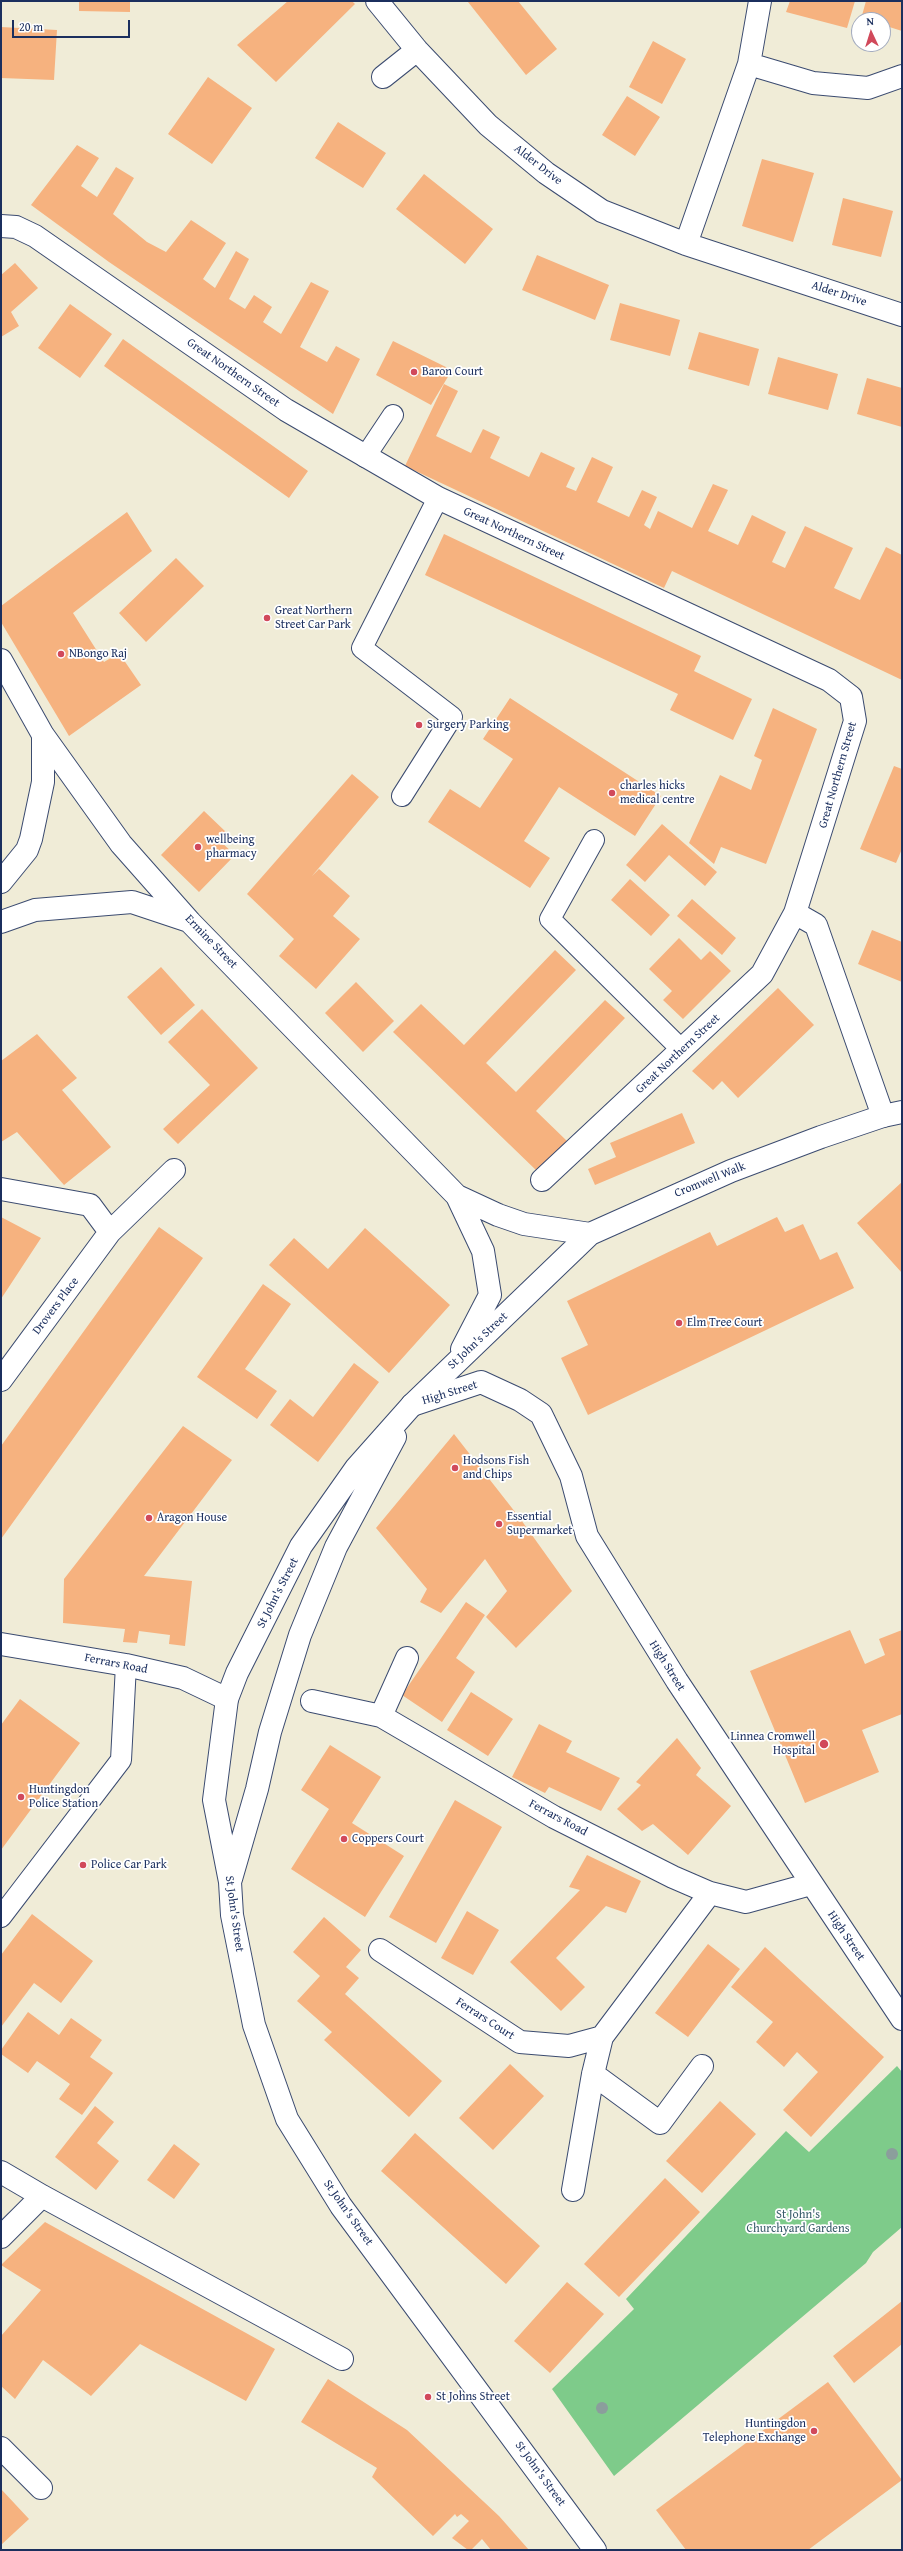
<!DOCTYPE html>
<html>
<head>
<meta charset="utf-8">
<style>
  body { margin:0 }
  #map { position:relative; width:903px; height:2551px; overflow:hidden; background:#f0ecd7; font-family:"Gentium Book Plus",serif }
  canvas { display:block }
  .frame { position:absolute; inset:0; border:2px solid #1b2f5e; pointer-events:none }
  .north { position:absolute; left:851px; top:12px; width:40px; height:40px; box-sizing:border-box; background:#fff; border:1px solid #a4acbf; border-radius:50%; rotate:356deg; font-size:11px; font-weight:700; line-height:16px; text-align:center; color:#1b2f5e }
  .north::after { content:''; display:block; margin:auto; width:14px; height:18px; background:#d1495b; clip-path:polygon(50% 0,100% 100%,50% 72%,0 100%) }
  .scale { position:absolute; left:12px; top:20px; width:118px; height:18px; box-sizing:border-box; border:2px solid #1b2f5e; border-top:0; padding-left:5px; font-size:12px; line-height:14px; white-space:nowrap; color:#1b2f5e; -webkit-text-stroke:3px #fff; paint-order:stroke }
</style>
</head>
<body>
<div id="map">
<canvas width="903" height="2551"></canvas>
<div class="frame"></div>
<div class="north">N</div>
<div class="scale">20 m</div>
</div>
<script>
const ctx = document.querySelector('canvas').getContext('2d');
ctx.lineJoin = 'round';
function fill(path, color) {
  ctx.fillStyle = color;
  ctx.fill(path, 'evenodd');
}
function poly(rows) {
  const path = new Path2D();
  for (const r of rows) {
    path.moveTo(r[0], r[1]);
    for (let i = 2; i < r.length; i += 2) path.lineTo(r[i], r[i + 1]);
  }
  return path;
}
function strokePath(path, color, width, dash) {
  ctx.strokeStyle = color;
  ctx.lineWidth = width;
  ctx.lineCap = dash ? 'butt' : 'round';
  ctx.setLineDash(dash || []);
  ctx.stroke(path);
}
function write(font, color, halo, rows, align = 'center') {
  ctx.font = font + ' "Gentium Book Plus",serif';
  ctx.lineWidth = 3.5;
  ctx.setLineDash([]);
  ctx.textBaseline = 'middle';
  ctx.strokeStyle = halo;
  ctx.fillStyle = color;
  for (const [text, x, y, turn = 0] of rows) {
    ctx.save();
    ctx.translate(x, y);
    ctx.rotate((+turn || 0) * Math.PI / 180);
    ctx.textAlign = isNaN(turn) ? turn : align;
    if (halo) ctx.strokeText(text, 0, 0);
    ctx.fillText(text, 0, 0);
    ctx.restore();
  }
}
fill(poly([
  [897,2066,902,2072,902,2227,873,2252,866,2263,614,2476,552,2389,634,2309,626,2299,786,2131,809,2152]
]), '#7ecb8a');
fill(poly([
  [79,1,130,1,130,12,79,11],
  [288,1,352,1,355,4,276,82,237,45],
  [469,1,518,1,557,49,526,75,468,2],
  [790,1,855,1,847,28,786,12],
  [866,1,902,1,902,31,883,25,883,20,861,19],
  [1,27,57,30,54,80,1,78],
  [653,41,686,59,662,104,629,87],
  [208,77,252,108,212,164,168,134],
  [627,96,660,117,635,156,602,135],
  [338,122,386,153,363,188,315,158],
  [77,145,99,158,81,186,97,197,116,167,134,178,113,214,147,242,166,252,191,220,226,243,203,279,215,288,236,251,249,259,229,299,245,309,254,295,272,307,263,322,281,334,311,282,329,291,300,347,327,362,336,346,360,359,333,414,109,262,31,205],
  [762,159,814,173,793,242,742,226],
  [424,174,493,229,465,264,396,209],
  [843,198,893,211,881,257,832,245],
  [537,255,609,285,595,320,522,290],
  [15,263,38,288,11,312,19,326,1,337,1,275],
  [620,303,680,320,670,356,610,340],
  [70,304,112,334,80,378,38,348],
  [699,332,759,349,749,386,688,369],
  [123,339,308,471,289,498,104,366],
  [393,341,452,370,431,405,376,375],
  [778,357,838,374,828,410,768,394],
  [867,378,902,388,902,427,857,414],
  [444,384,458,391,436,436,471,453,483,429,500,437,490,458,529,477,541,452,575,468,566,487,576,491,592,457,613,467,597,502,629,517,642,490,657,497,644,525,650,529,658,511,692,528,713,484,728,490,708,531,738,545,752,515,786,532,772,562,785,568,805,526,853,548,834,588,860,600,886,547,902,555,902,680,672,571,664,588,405,466],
  [127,512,152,551,73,613,104,662,119,653,141,685,69,736,1,622,1,606],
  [444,534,701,656,694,671,752,699,733,740,670,710,678,694,425,575],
  [176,558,204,586,146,642,119,613],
  [510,698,661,796,635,836,559,787,524,841,550,858,530,888,428,822,450,789,480,808,513,759,483,739],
  [773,708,817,729,766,864,721,847,714,864,689,843,720,775,751,790,762,760,754,756],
  [894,766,902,769,902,849,896,863,860,849],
  [352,774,379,797,312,876,319,869,350,896,333,916,360,939,316,989,279,956,294,939,247,894],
  [204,811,226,832,219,840,235,855,199,892,161,855],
  [662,824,717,872,705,886,669,855,645,882,626,865],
  [630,879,670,915,651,936,611,900],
  [692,899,736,938,722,955,677,916],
  [872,930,902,942,902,982,858,964],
  [679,938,701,960,710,951,731,971,683,1019,663,1000,672,991,649,969],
  [555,950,576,970,486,1063,516,1092,605,1000,625,1018,536,1111,567,1141,538,1172,393,1032,421,1004,464,1045],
  [161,967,195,1005,161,1035,127,997],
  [356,982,394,1021,363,1052,325,1013],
  [778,988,814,1025,738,1098,722,1081,713,1090,692,1071],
  [202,1009,258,1068,178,1144,163,1129,210,1085,168,1042],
  [37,1034,77,1078,62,1090,111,1147,64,1185,17,1132,1,1142,1,1061],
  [682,1113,695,1143,595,1185,588,1169,616,1157,610,1143],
  [902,1182,902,1273,857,1223],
  [1,1217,41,1238,1,1299],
  [777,1217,785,1232,803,1224,820,1260,837,1252,854,1288,588,1415,561,1358,588,1345,567,1301,710,1232,717,1246],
  [159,1227,203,1258,1,1539,1,1446],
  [365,1228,450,1305,389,1373,269,1265,294,1238,328,1269],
  [263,1284,291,1304,245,1369,277,1391,257,1419,197,1377],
  [354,1363,379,1382,318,1462,270,1425,290,1399,313,1417],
  [183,1426,232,1460,144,1576,192,1581,185,1646,169,1644,170,1635,139,1631,137,1643,123,1642,125,1629,63,1623,64,1579],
  [454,1434,519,1517,572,1591,516,1648,486,1617,507,1591,485,1559,441,1613,420,1602,427,1589,376,1528],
  [466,1602,485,1615,456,1658,475,1672,442,1722,402,1695],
  [850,1630,865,1664,885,1655,879,1639,902,1630,902,1714,862,1730,879,1772,805,1803,750,1671],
  [471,1692,513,1719,488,1756,447,1730],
  [20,1699,80,1743,1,1850,1,1725],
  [539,1724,572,1741,566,1752,620,1778,601,1811,549,1787,545,1793,512,1777],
  [677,1738,701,1768,696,1775,731,1806,688,1855,653,1824,642,1831,617,1809,641,1785,636,1782],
  [330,1745,381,1777,352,1823,404,1856,365,1917,291,1869,329,1809,301,1790],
  [455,1800,502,1827,436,1943,389,1917],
  [587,1855,641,1881,626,1913,606,1906,556,1958,585,1987,561,2011,510,1962,580,1890,569,1887],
  [467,1911,499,1930,473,1975,441,1958],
  [32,1914,93,1961,61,2003,34,1983,1,2027,1,1955],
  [324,1917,361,1950,346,1967,359,1978,345,1994,442,2081,409,2117,324,2040,332,2032,297,2001,320,1976,293,1952],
  [708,1944,740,1969,688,2037,655,2013],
  [765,1947,884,2057,811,2137,783,2110,818,2072,797,2052,784,2067,756,2042,773,2022,731,1987],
  [28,2012,59,2035,71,2018,102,2040,90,2057,113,2073,82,2115,59,2099,70,2084,37,2061,28,2073,1,2054,1,2050],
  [510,2064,544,2096,493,2150,459,2118],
  [720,2101,756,2134,702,2193,666,2161],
  [95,2106,114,2122,97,2143,119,2161,96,2190,55,2157],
  [415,2133,540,2246,506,2284,381,2171],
  [174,2144,200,2164,174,2199,147,2180],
  [665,2178,700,2212,619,2297,584,2264],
  [45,2222,275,2349,246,2401,140,2344,91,2396,43,2360,15,2399,1,2386,1,2336,41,2290,1,2265],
  [567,2282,604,2314,550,2373,514,2341],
  [902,2301,902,2344,854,2383,833,2356],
  [328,2379,407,2430,499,2516,529,2550,491,2550,482,2539,471,2550,468,2550,452,2538,469,2521,461,2514,457,2517,455,2514,433,2536,372,2477,377,2468,301,2422],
  [828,2382,902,2480,808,2550,686,2550,656,2510],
  [1,2489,29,2519,1,2545]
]), '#f6b27f');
const lane = poly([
  [365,457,393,415],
  [402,796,452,717,362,648,438,498],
  [594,840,550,919,682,1050],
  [1,1917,121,1760,126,1665]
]);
const street = poly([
  [377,1,417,50,488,125,546,173,602,211,686,244,902,315],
  [749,64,813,83,868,88,902,76],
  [383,77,417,50],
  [1,226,16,227,35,236,286,410,438,498,829,680,851,697,855,721,795,913,816,925,883,1116],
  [686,244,749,64,760,1],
  [542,1180,762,974,795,913],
  [1,1189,90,1205,110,1232,174,1170],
  [1,1380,110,1232],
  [412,1405,481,1382,520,1400,541,1414,571,1476,587,1536,677,1681,902,2019],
  [1,1644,126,1665,183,1678,227,1699],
  [312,1701,381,1716,554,1817,673,1877,710,1893,746,1902,811,1884],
  [381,1716,407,1658],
  [380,1950,520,2042,569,2046,602,2037,710,1893],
  [593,2074,660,2123,702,2066],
  [1,2172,42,2196,342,2359],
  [573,2190,593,2074,602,2037],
  [1,2237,42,2196],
  [1,2448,41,2488]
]);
const secondary = poly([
  [1,660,43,735,121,844,190,922,457,1196,498,1215,524,1224,590,1234],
  [1,882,27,850,31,839,43,782,43,735],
  [1,922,35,910,132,902,189,921],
  [457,1196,483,1251,490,1295,462,1349],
  [231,1879,257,1789,270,1732,300,1635,336,1547,395,1437],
  [595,2550,341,2206,287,2119,254,2025,232,1915,230,1882,214,1800,227,1699,237,1673,301,1546,356,1468,412,1405,590,1234,731,1171,821,1137,883,1116,902,1112]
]);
strokePath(lane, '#3b4b70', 22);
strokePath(street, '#3b4b70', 24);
strokePath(secondary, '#3b4b70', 24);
strokePath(lane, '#fff', 20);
strokePath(street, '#fff', 22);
strokePath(secondary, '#fff', 22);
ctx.fillStyle = '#8b9e9c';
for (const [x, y] of [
  [892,2154],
  [602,2408]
]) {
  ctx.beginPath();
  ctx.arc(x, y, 6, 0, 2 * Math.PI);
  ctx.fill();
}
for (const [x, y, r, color] of [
  [414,372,4,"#d1495b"],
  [267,618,4,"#d1495b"],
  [61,654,4,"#d1495b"],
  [419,725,4,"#d1495b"],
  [612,793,4,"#d1495b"],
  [198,847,4,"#d1495b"],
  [679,1323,4,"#d1495b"],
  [455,1468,4,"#d1495b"],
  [149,1518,4,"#d1495b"],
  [499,1524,4,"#d1495b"],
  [824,1744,5,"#d1495b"],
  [21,1797,4,"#d1495b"],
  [344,1839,4,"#d1495b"],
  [83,1865,4,"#d1495b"],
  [428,2397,4,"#d1495b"],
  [814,2431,4,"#d1495b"]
]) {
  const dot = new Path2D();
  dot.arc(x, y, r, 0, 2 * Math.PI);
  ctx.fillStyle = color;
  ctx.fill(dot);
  strokePath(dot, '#fff', 1.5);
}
write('12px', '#1b2f5e', '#fff', [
  ["Alder Drive",538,165,38],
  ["Alder Drive",839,294,18],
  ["Great Northern Street",233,373,35],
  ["Great Northern Street",514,534,25],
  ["Great Northern Street",838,775,-74],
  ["Ermine Street",211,942,46],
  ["Great Northern Street",678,1054,-43],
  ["Cromwell Walk",710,1180,-22],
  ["Drovers Place",56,1306,-53],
  ["St John's Street",478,1341,-43],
  ["High Street",450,1393,-17],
  ["St John's Street",278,1593,-63],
  ["Ferrars Road",116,1664,11],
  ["High Street",667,1666,58],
  ["Ferrars Road",558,1818,28],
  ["St John's Street",234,1914,82],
  ["High Street",846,1936,56],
  ["Ferrars Court",485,2019,33],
  ["St John's Street",348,2213,55],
  ["St John's Street",540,2474,54]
]);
write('12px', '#1b2f5e', '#fff', [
  ["Baron Court",422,372],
  ["Great Northern",275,611],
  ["Street Car Park",275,625],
  ["NBongo Raj",69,654],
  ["Surgery Parking",427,725],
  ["charles hicks",620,786],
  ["medical centre",620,800],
  ["wellbeing",206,840],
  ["pharmacy",206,854],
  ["Elm Tree Court",687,1323],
  ["Hodsons Fish",463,1461],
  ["and Chips",463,1475],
  ["Essential",507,1517],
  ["Supermarket",507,1531],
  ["Aragon House",157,1518],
  ["Linnea Cromwell",815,1737,"right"],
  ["Hospital",815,1751,"right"],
  ["Huntingdon",29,1790],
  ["Police Station",29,1804],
  ["Coppers Court",352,1839],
  ["Police Car Park",91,1865],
  ["St Johns Street",436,2397],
  ["Huntingdon",806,2424,"right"],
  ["Telephone Exchange",806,2438,"right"]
], 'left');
write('12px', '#395e6b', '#fff', [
  ["St John's",798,2215],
  ["Churchyard Gardens",798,2229]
]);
</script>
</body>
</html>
